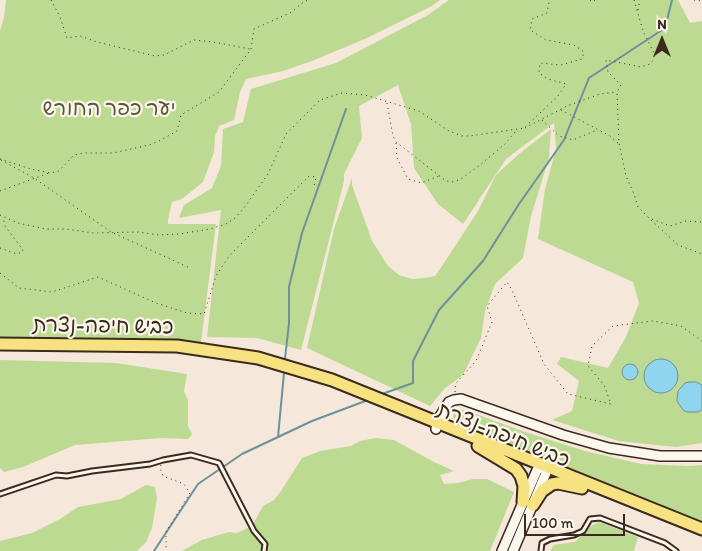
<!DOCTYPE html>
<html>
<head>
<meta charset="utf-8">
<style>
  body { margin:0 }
  #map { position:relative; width:702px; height:551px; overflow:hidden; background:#f5e7da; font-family:Itim,sans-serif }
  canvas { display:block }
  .north { position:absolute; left:637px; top:15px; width:50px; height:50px; -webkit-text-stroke:4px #fbf7ec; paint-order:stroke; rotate:0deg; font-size:14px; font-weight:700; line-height:20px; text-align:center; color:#3b2a1e }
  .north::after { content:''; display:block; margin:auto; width:18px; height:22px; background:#3b2a1e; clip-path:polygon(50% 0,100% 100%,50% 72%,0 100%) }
  .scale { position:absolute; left:524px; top:514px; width:101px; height:22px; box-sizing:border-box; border:2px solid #3b2a1e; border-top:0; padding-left:6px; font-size:15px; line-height:18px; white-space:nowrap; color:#3b2a1e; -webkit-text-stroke:4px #fbf7ec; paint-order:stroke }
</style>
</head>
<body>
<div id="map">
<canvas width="702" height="551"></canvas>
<div class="north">N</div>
<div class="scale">100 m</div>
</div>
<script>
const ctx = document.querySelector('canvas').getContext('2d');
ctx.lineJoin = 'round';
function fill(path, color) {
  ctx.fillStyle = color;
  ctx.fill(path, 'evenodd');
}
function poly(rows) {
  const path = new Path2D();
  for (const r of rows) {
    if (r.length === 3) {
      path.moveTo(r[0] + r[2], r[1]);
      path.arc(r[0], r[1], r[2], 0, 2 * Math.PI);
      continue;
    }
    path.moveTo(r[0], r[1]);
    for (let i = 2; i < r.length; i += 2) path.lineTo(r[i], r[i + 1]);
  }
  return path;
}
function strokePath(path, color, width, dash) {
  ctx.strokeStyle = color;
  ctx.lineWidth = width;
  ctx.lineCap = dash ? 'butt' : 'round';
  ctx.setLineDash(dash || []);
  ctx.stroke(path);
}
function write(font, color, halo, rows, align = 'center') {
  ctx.font = font + ' Itim,"Playpen Sans Hebrew",sans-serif';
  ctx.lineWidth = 4.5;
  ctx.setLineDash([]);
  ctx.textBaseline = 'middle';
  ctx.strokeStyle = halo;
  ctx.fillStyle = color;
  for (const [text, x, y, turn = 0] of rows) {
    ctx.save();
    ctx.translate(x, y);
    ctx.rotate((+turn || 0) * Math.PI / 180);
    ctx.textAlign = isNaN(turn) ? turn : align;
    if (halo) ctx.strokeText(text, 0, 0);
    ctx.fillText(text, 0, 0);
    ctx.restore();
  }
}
fill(poly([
  [6,0,440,0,432,6,367,38,312,61,283,71,246,79,240,92,234,120,219,126,215,136,214,152,203,182,182,199,172,202,168,220,168,224,216,224,201,342,0,338,0,31,4,17],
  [449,0,678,0,690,23,702,21,702,443,676,447,619,441,552,420,572,411,579,381,557,364,561,357,608,368,626,337,639,303,633,282,538,239,545,189,556,149,554,123,506,159,463,224,438,204,414,168,411,124,398,85,359,106,362,138,344,174,344,181,301,350,257,338,207,337,221,210,179,218,184,205,212,188,221,166,223,129,243,122,251,89,336,63,428,15],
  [551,129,549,158,531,216,523,258,495,284,485,311,481,338,463,375,445,388,430,406,307,348,334,229,352,178,352,185,372,241,388,266,399,275,412,279,424,278,435,276,442,266,478,211,496,175,519,154],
  [0,360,116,363,187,374,184,391,188,400,188,426,192,434,188,439,161,438,75,445,23,467,4,472,0,468],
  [460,410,465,410,522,431,585,451,641,464,688,466,702,465,702,522,456,422,453,417,454,413],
  [376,438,394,440,434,462,454,471,440,475,444,484,458,483,473,479,487,479,514,492,490,551,182,551,202,540,229,532,237,533,252,526,263,506,274,500,281,491,302,458,320,451,351,446,360,441],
  [146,485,155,487,157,498,152,528,146,542,137,551,0,551,0,541,32,533,60,519,78,507,121,499],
  [599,522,638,537,634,551,550,551,554,545,575,542,591,526]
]), '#bdda92');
const water = poly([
  [661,376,17],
  [630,372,8],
  [690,382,696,382,702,385,702,410,698,412,687,412,683,410,677,401,678,391,685,383,690,382]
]);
fill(water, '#8fd5f0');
strokePath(water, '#6d919c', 1);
strokePath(poly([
  [285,359,289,323,289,287,302,233,346,109],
  [382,394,413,383,413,361,439,310,483,261,519,204,564,140,589,78,665,28,672,0],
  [278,437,284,373],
  [154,551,198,484,242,454,312,421,368,400]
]), '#6d919c', 2);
const lane = poly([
  [0,494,56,475,67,476,92,471,150,464,163,460,191,455,219,463,254,531,265,544,264,551],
  [541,551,542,543,550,539,574,535,583,531,590,519,600,518,665,543,676,551]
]);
const secondary = poly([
  [436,429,437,421,449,402,454,400,461,399,563,435,609,448,660,456,702,456],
  [502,551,537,470,543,465,546,473,513,551]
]);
const highway = poly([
  [0,344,177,346,258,358,332,380,702,529],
  [478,446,516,469,521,476,524,486,523,502],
  [533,505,542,491,552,484,558,483,582,488]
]);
strokePath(lane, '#3b2a1e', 7);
strokePath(secondary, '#3b2a1e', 12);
strokePath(highway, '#3b2a1e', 15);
strokePath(poly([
  [51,0,60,17,67,38,80,36,97,42,155,56,164,55,194,40,213,42,250,49],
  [590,0,593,2,595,0],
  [634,0,643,31,654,53,654,59,650,64,641,67,606,60,608,72,621,85,617,92,619,143,626,176,634,194,638,207,649,218,670,226,686,221,702,222],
  [694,0,702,1],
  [638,10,640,0],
  [387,103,393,136,396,142,446,181,453,182,461,179,480,165,505,144,514,133,519,131],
  [561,110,610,136,618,143],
  [542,120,559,136,573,140,597,130],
  [525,128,567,106,600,94,616,92],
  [396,143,397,158,408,179,421,183,439,176],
  [0,159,31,169,50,173,59,171,74,155,83,153,113,153,149,145,159,141,177,131,181,115,219,92,251,49,254,29,292,12,302,3,308,0],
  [1,160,34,178,111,232,190,268],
  [0,191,49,173],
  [0,215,18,223,46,229,66,229,94,233,138,232,159,235,179,234,210,229,226,224,235,218,244,208,268,174,286,134,320,100,342,93,365,95,419,111,449,131,462,136,470,136,524,128,558,96,566,84,548,79,539,73,540,63,561,65,582,59,584,52,574,45,546,40,530,30,532,19,547,13,549,2,547,0],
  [651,220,678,245,702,254],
  [0,248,17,254,22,252,23,250,5,226,3,217],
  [0,273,19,288,52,292,98,277,156,303,187,313,204,314,216,276,229,256,309,176,316,177,314,186],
  [455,392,456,383,476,361,492,322,487,306,507,282,512,290,544,364,568,394,611,404,604,385,588,366,592,346,613,326,653,321,681,326,702,341],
  [161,465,160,468,163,476,184,484,190,493,166,532,166,551]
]), '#3b2a1e', 1, [1, 4]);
strokePath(lane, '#fbf7ec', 3);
strokePath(secondary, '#fbf7ec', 9);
strokePath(highway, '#f7e281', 11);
write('21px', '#5c563b', '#fbf7ec', [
  ["יער כפר החורש",109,110]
]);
write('21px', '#3b2a1e', '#fbf7ec', [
  ["כביש חיפה-נצרת",103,327,1],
  ["כביש חיפה-נצרת",503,436,22]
]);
</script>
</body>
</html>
